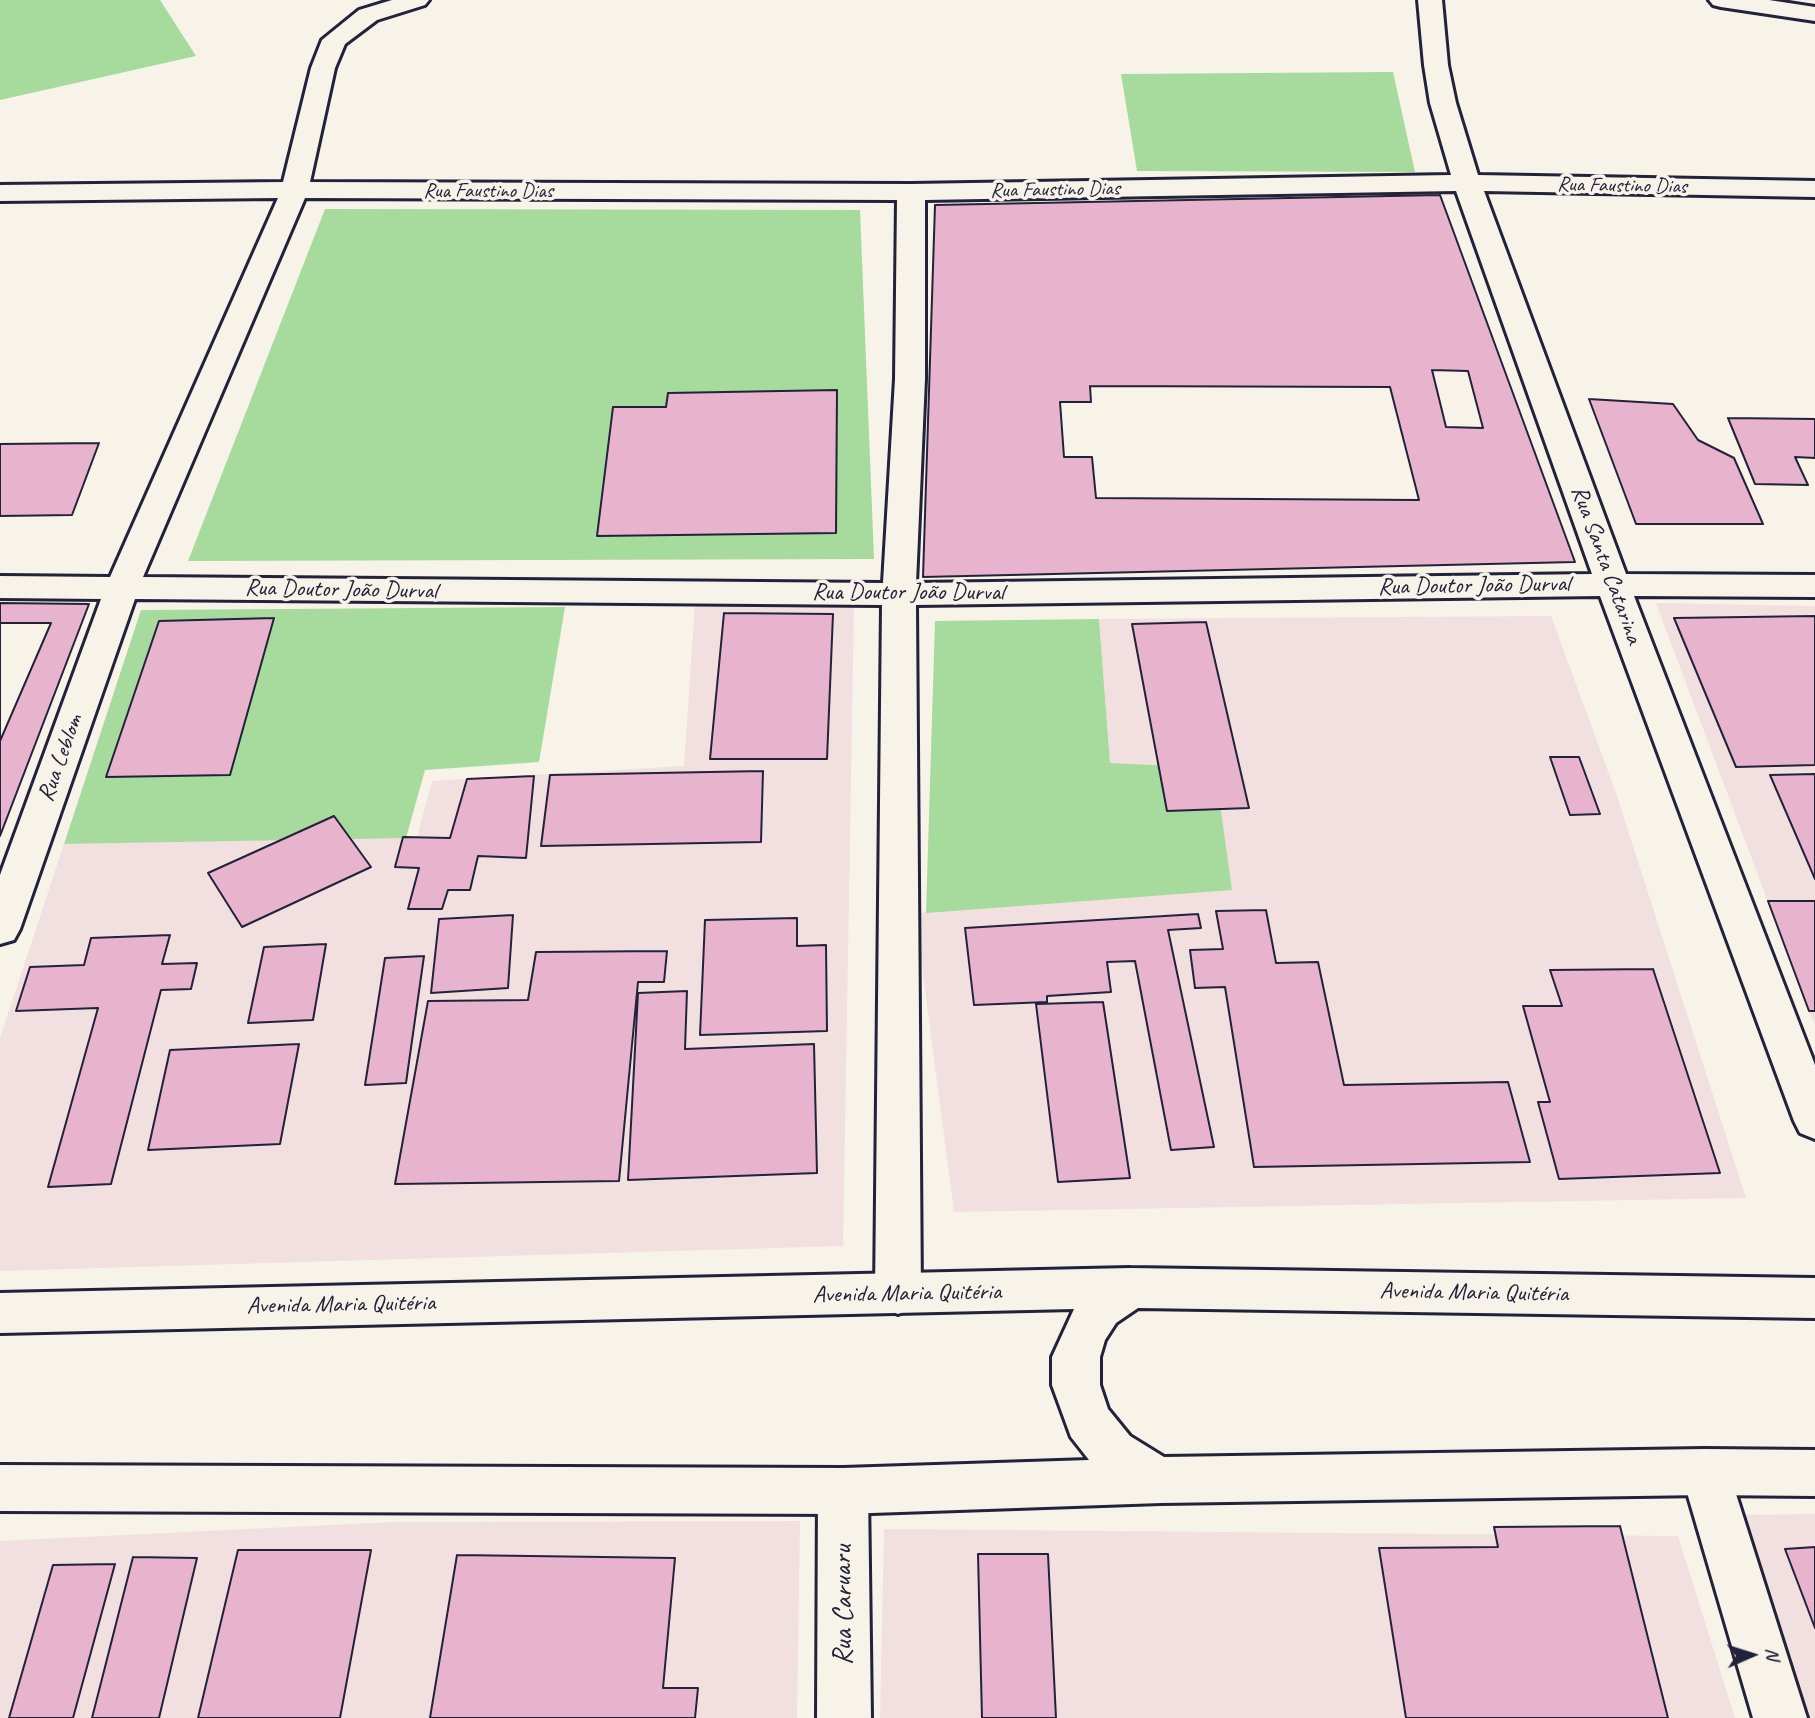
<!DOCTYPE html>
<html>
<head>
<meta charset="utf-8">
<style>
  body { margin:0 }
  #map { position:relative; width:1815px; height:1718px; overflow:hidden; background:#f7f3e8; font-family:Caveat,sans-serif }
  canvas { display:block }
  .north { position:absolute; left:1717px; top:1620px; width:70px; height:70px; -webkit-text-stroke:5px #f7f3e8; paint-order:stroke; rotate:87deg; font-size:19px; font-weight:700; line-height:28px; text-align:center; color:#22223b }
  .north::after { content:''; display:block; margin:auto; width:24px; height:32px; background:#22223b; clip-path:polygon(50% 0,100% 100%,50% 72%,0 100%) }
</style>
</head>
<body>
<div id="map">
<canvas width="1815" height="1718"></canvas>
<div class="north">N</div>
</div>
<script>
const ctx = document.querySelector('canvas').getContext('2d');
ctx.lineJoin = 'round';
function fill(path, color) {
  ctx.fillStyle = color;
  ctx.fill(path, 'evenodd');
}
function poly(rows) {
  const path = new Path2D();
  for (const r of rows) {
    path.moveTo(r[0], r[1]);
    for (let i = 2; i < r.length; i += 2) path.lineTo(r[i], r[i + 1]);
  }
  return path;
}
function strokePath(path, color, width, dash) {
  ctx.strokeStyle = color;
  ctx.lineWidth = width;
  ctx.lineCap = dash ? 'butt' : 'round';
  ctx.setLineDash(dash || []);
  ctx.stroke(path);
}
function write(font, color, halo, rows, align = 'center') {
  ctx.font = font + ' Caveat,sans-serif';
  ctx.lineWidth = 7;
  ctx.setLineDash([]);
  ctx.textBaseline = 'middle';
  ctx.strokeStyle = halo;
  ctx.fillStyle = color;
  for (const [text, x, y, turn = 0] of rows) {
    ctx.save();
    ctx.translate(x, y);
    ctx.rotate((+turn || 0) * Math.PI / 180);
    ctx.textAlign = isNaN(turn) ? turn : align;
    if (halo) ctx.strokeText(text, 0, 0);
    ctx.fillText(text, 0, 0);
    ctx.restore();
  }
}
fill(poly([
  [695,603,854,604,843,1246,0,1271,0,1038,64,844,417,837,432,781,684,766],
  [1656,603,1815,606,1815,1025,1809,1011],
  [1551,616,1616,793,1746,1198,954,1212,915,913,1232,889,1110,763,1099,619],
  [1815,1514,1815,1718,1805,1718,1738,1515],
  [800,1521,797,1718,0,1718,0,1541,393,1522],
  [884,1529,1678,1536,1735,1718,880,1718]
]), '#f2e0e0');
fill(poly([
  [0,0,160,0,196,56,0,100],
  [1393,72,1415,172,1137,171,1121,74],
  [325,209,860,210,874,559,188,561],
  [565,607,539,762,425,770,406,838,64,844,141,610],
  [1099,619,1110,763,1215,768,1232,890,926,913,935,621]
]), '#a7da9d');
const building = poly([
  [1440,195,1575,562,923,577,935,205,1440,195],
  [1432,370,1468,371,1483,428,1446,427,1432,370],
  [1090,386,1390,387,1419,500,1096,498,1092,457,1064,457,1060,402,1091,402,1090,386],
  [837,390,836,533,597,536,613,407,666,407,668,393,837,390],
  [1589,399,1673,404,1698,440,1734,458,1763,524,1636,524,1589,399],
  [1728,418,1815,419,1815,458,1795,457,1808,485,1755,484,1728,418],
  [99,443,72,515,0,516,0,444,99,443],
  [0,603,89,604,0,836,0,603],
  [724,613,833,614,827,759,710,759,724,613],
  [1815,616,1815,765,1736,767,1674,618,1815,616],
  [274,618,230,775,106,777,159,621,274,618],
  [1206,622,1249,808,1167,811,1132,624,1206,622],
  [0,623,51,623,0,741,0,623],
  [1550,757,1579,757,1600,814,1570,815,1550,757],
  [763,771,761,842,541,846,550,775,763,771],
  [1815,774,1815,879,1770,775,1815,774],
  [534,776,526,858,478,856,470,890,448,890,442,909,408,909,419,868,395,867,403,837,450,838,467,779,534,776],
  [334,816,371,867,242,927,208,873,334,816],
  [1768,901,1815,901,1815,1011,1809,1011,1768,901],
  [1266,910,1276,963,1318,962,1344,1085,1508,1082,1530,1162,1254,1167,1225,987,1195,988,1190,950,1223,949,1216,911,1266,910],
  [1198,914,1201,928,1168,930,1214,1147,1171,1150,1135,961,1107,962,1111,992,1047,996,1047,1002,974,1005,965,928,1198,914],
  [513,915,508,988,431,993,439,919,513,915],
  [797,918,797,946,826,945,827,1031,700,1035,705,920,797,918],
  [170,935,162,964,197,963,191,989,161,990,111,1184,48,1187,98,1008,16,1011,30,967,84,965,91,938,170,935],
  [326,944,313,1020,248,1023,264,947,326,944],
  [667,951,664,982,638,982,619,1181,395,1184,428,1001,528,1000,536,952,667,951],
  [424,956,406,1083,365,1085,385,958,424,956],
  [1653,969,1720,1173,1559,1179,1538,1102,1550,1102,1523,1006,1562,1006,1550,970,1653,969],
  [687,991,685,1049,814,1044,817,1173,628,1180,638,993,687,991],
  [1103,1002,1130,1178,1058,1182,1036,1004,1103,1002],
  [299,1044,280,1144,148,1150,170,1050,299,1044],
  [1620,1526,1668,1718,1406,1718,1379,1548,1498,1547,1494,1527,1620,1526],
  [1815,1547,1815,1628,1785,1549,1815,1547],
  [238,1550,371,1550,340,1718,198,1718,238,1550],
  [978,1554,1048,1554,1056,1718,982,1718,978,1554],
  [457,1555,675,1558,663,1688,698,1688,695,1718,430,1718,457,1555],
  [133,1557,197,1558,159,1718,92,1718,133,1557],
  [115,1564,73,1718,9,1718,53,1565,115,1564]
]);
fill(building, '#e8b3cd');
strokePath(building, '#22223b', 2);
const minor = poly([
  [392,0,429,0,425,5,377,20,345,44,335,68,310,182,911,184,1451,175,1430,103,1424,65,1418,0,1442,0,1448,65,1456,103,1478,175,1815,181,1815,197,1484,191,1626,574,1815,575,1815,597,1634,596,1815,1065,1815,1139,1800,1133,1794,1121,1600,596,916,605,921,1294,914,1308,898,1314,882,1308,875,1294,882,605,135,599,20,929,14,940,0,944,0,875,101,599,0,598,0,576,110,577,278,198,0,201,0,185,283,182,311,68,322,40,359,10,392,0],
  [1456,191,1592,574,916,583,925,379,925,200,1456,191],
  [305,198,897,200,895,379,883,583,143,577,305,198],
  [1709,0,1769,0,1815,7,1815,21,1721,7,1713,5,1709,0],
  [1705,1449,1722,1456,1729,1472,1807,1718,1753,1718,1681,1472,1688,1456,1705,1449],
  [843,1468,860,1475,868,1491,871,1718,817,1718,818,1491,826,1475,843,1468]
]);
const major = poly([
  [1130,1268,1815,1278,1815,1318,1138,1308,1116,1323,1105,1340,1100,1357,1100,1385,1108,1409,1130,1436,1164,1457,1705,1449,1815,1450,1815,1496,1705,1495,1161,1503,843,1514,0,1511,0,1465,843,1468,1089,1460,1071,1437,1052,1385,1052,1357,1074,1309,0,1333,0,1293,1130,1268]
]);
strokePath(minor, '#22223b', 6);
strokePath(major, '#22223b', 6);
fill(minor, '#f7f3e8');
fill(major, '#f7f3e8');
write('21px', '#22223b', '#f7f3e8', [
  ["Rua Faustino Dias",1622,186,1],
  ["Rua Faustino Dias",1055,190,-1],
  ["Rua Faustino Dias",488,191]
]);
write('24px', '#22223b', '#f7f3e8', [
  ["Rua Santa Catarina",1606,565,70],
  ["Rua Doutor João Durval",1474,586,-1],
  ["Rua Doutor João Durval",341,590,1],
  ["Rua Doutor João Durval",908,593],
  ["Rua Leblom",61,758,-70],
  ["Avenida Maria Quitéria",1474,1293,1],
  ["Avenida Maria Quitéria",907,1294,-1],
  ["Avenida Maria Quitéria",341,1305,-1]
]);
write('28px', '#22223b', '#f7f3e8', [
  ["Rua Caruaru",844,1605,-90]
]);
</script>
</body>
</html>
